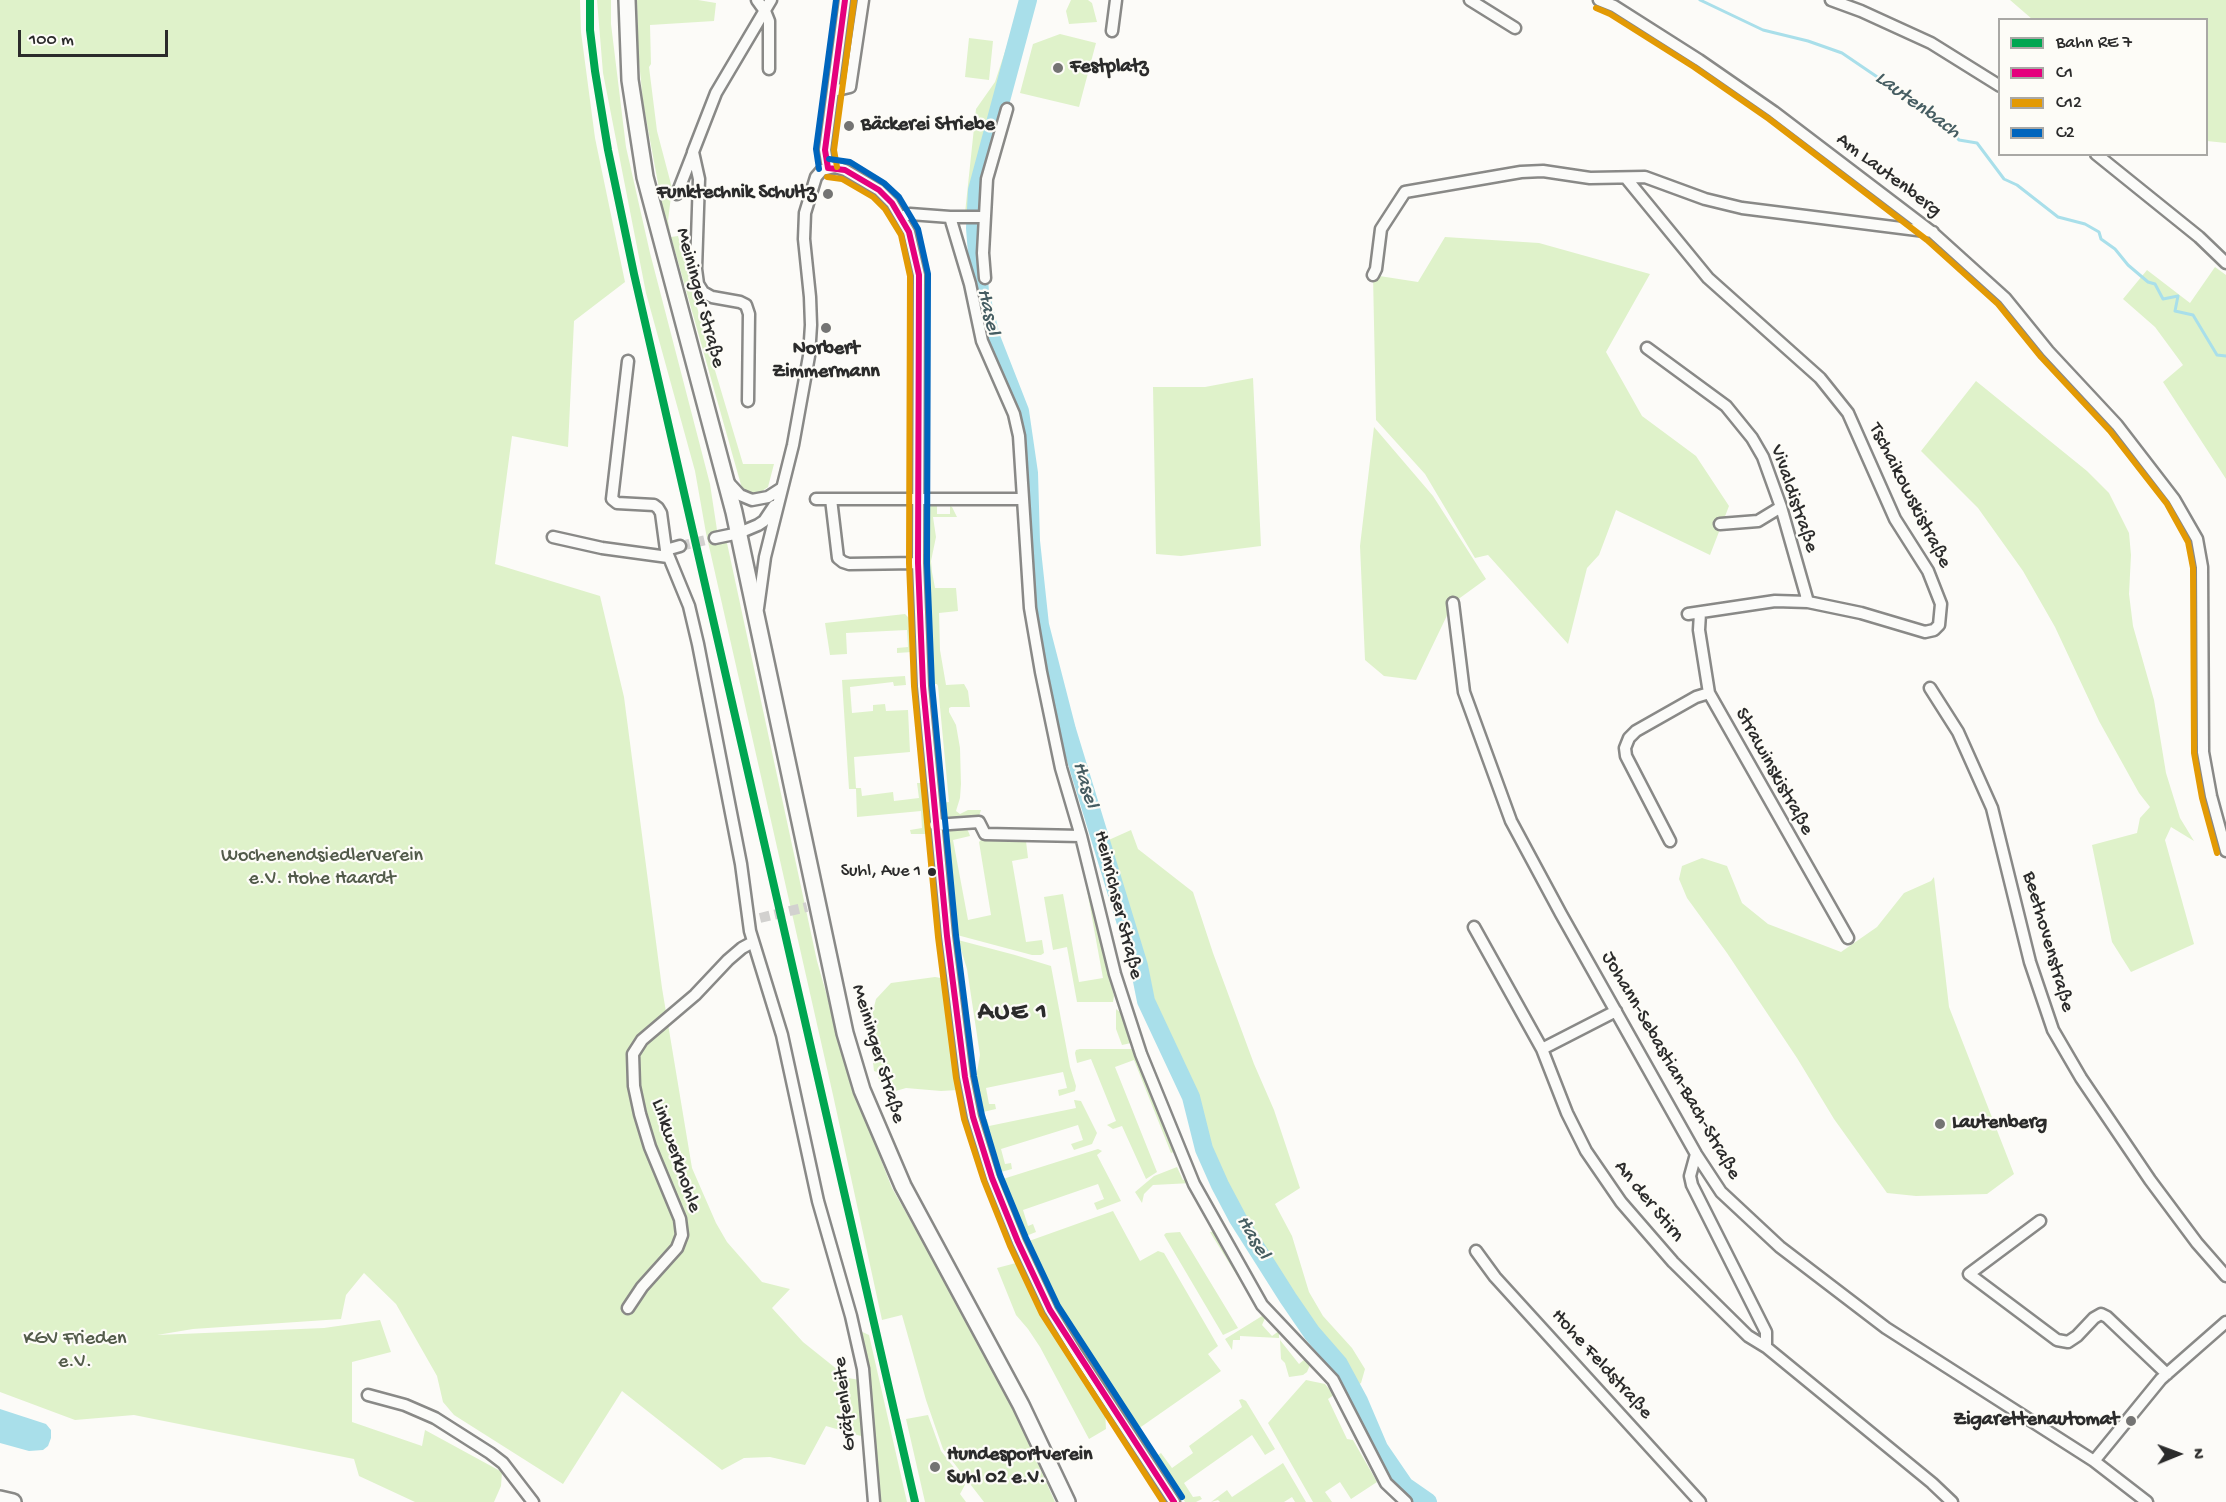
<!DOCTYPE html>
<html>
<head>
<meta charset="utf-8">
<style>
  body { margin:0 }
  #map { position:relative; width:2226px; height:1502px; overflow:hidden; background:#fcfbf8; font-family:"Gochi Hand",sans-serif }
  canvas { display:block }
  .legend { position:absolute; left:1998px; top:18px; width:210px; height:138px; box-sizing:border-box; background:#fdfcf7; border:2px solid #a9a8a5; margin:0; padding:8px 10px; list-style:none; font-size:18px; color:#2b2b2b }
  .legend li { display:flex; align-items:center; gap:12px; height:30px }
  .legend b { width:30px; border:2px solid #a9a8a5 }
  .north { position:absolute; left:2148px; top:1424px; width:60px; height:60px; -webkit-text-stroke:4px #fdfcf7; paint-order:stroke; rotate:89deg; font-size:16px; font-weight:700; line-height:24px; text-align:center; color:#2b2b2b }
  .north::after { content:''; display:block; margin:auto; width:21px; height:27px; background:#2b2b2b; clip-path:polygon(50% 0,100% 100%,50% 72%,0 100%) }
  .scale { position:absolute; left:18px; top:30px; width:150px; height:27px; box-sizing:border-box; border:3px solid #2b2b2b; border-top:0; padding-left:8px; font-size:18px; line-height:21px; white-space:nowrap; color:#2b2b2b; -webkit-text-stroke:4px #fdfcf7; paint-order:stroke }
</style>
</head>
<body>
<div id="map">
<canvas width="2226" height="1502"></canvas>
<ul class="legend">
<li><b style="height:8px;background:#00a651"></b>Bahn RE 7</li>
<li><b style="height:8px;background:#e5007d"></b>C1</li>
<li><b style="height:8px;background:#e39a04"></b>C12</li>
<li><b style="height:8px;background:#0065bd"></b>C2</li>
</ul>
<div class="north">N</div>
<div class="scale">100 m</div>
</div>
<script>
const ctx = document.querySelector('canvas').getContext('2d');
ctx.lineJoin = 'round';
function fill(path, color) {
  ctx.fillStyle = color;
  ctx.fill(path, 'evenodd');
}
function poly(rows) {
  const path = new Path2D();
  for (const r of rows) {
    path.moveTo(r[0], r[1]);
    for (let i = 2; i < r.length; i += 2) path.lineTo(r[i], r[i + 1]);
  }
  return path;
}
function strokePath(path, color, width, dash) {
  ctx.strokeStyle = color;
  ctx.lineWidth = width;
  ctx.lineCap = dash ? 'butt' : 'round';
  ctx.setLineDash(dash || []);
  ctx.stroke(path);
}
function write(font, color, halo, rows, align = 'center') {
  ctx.font = font + ' "Gochi Hand",sans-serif';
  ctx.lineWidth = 4.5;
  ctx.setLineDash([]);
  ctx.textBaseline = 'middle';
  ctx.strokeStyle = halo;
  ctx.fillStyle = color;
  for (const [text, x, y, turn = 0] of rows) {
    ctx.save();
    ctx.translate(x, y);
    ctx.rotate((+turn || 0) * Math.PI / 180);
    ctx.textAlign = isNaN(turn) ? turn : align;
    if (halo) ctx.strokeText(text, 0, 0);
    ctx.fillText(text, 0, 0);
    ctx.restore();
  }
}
fill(poly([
  [0,0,580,0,581,32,595,138,625,282,574,321,568,447,512,436,495,564,600,596,624,697,662,988,692,1168,716,1223,727,1242,762,1282,790,1289,772,1308,803,1342,848,1378,860,1380,861,1436,826,1426,805,1465,770,1457,744,1458,722,1470,622,1391,563,1484,454,1415,443,1402,437,1376,396,1304,364,1273,346,1295,341,1319,193,1329,157,1335,324,1328,380,1320,391,1352,352,1362,352,1422,422,1446,425,1430,502,1472,501,1486,494,1502,415,1502,359,1476,354,1459,134,1415,75,1420,0,1392],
  [597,0,611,0,611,24,626,147,650,253,710,484,717,530,715,542,727,543,817,961,854,1091,892,1188,971,1327,1023,1430,1055,1502,984,1502,943,1449,926,1400,902,1315,882,1320,833,1095,706,533,695,471,646,293,603,73],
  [637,0,698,0,716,3,714,21,650,25,651,64,649,67,657,131,672,188,668,221,671,237,678,236,705,337,743,464,774,464,768,487,758,494,743,492,662,205,643,102,638,51],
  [1022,0,1035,0,988,163,985,165,980,212,965,213,976,109,995,82],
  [1071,0,1088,0,1092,3,1097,22,1069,24,1066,11],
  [2010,0,2226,0,2226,143,2207,141,2206,20,2032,19],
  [1060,34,1096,43,1079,107,1020,93,1033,44],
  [969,38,993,41,989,80,965,77],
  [1445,237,1539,243,1650,274,1606,352,1642,416,1696,456,1729,506,1710,555,1616,510,1599,555,1587,568,1568,644,1488,555,1475,558,1425,474,1376,420,1373,275,1418,282],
  [2215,267,2226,275,2226,479,2163,382,2183,365,2155,327,2123,299,2147,270,2190,303],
  [1253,378,1261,546,1181,556,1156,554,1153,387,1205,387],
  [1976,381,2087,471,2109,493,2129,533,2131,555,2129,594,2133,626,2154,700,2166,773,2180,818,2194,841,2171,827,2165,840,2194,944,2131,972,2112,942,2092,845,2137,833,2140,818,2150,807,2139,793,2099,721,2055,627,2023,571,1978,508,1921,451],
  [1374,427,1433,496,1486,579,1453,603,1416,680,1384,676,1365,660,1360,546],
  [926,503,937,504,937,514,950,514,950,506,952,507,957,517,933,517,936,537,931,561,932,572,935,588,956,588,958,611,939,613,940,650,946,685,964,684,968,691,970,707,951,707,949,708,949,712,956,725,960,748,961,784,960,798,956,811,960,814,968,810,981,810,979,816,975,819,942,820,940,803,949,802,938,686,937,684,930,684,926,591],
  [905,614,910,619,912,652,897,653,897,648,908,647,907,630,846,633,847,654,830,655,825,623],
  [905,676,906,685,894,686,893,682,850,687,852,713,873,711,873,705,885,704,886,711,908,710,910,752,854,757,856,788,861,788,862,796,893,792,894,801,919,798,917,783,922,783,927,830,925,834,911,834,910,830,922,828,921,811,857,817,856,789,849,789,842,680],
  [946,829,967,829,969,833,970,836,953,840,968,920,991,915,979,842,983,838,1023,838,1026,841,1028,858,1012,861,1026,942,1042,940,1044,953,1041,955,1032,955,957,935],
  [1131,830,1138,849,1193,892,1213,953,1254,1064,1274,1110,1300,1188,1275,1204,1292,1236,1309,1292,1323,1316,1352,1348,1365,1369,1361,1383,1352,1389,1339,1364,1312,1333,1288,1298,1238,1219,1220,1185,1204,1149,1191,1097,1146,1001,1139,966,1102,843],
  [1702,858,1727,866,1742,903,1768,924,1841,952,1877,927,1904,893,1931,881,1934,877,1949,1007,2014,1174,1987,1194,1916,1196,1887,1193,1834,1119,1797,1058,1727,953,1687,898,1679,879,1682,866],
  [1086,885,1114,996,1113,1002,1077,1002,1067,947,1053,950,1044,897,1063,894,1079,982,1103,978],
  [958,940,1015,955,1051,966,1070,1067,1076,1086,1075,1091,1059,1096,1058,1090,1067,1088,1063,1072,986,1088,989,1104,995,1104,996,1109,983,1112,976,1078,980,1055,967,969],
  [935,977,941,978,942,980,958,1090,941,1091,906,1088,889,1093,886,1079,880,1083,877,1072,874,1071,869,1027,876,999,891,983],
  [1116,1009,1124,1015,1132,1037,1131,1043,1122,1045,1116,1029],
  [1080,1049,1134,1049,1139,1054,1177,1151,1171,1153,1134,1060,1115,1067,1157,1172,1146,1179,1122,1126,1113,1129,1107,1125,1116,1121,1091,1059,1077,1063,1075,1053,1076,1050],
  [1074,1100,1081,1101,1097,1133,1092,1144,1074,1150,1071,1144,1083,1140,1078,1125,1001,1149,1005,1164,1011,1163,1012,1169,1001,1172,991,1144,984,1119,987,1119,989,1126,1076,1108],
  [1098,1149,1102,1151,1097,1155,1121,1201,1097,1210,1094,1203,1104,1199,1098,1184,1023,1210,1028,1226,1033,1224,1036,1232,1026,1236,1003,1179],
  [1177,1167,1183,1180,1189,1177,1192,1183,1153,1185,1144,1194,1142,1203,1135,1192,1154,1176],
  [1113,1211,1140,1261,1158,1251,1164,1253,1218,1346,1208,1354,1221,1371,1138,1429,1059,1306,1029,1241],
  [1218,1231,1266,1316,1262,1325,1272,1336,1279,1331,1279,1338,1240,1336,1240,1340,1233,1340,1232,1350,1225,1339,1262,1316,1210,1232],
  [1180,1232,1238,1328,1223,1335,1164,1235,1166,1233],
  [1016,1263,1042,1317,1105,1409,1106,1429,1089,1439,1040,1347,1028,1329,1016,1315,997,1268],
  [858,1330,869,1335,907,1502,880,1502],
  [1280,1340,1299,1364,1305,1359,1310,1365,1307,1372,1303,1375,1289,1377,1285,1363,1281,1359],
  [1306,1380,1325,1384,1334,1395,1328,1399,1347,1439,1353,1440,1377,1482,1351,1499,1340,1482,1325,1492,1332,1502,1313,1502,1268,1423],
  [1242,1399,1246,1401,1275,1449,1265,1455,1252,1435,1184,1483,1193,1497,1200,1496,1202,1499,1196,1502,1185,1502,1157,1458,1158,1455,1161,1453,1172,1468,1193,1453,1189,1446,1242,1407,1239,1400],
  [928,1415,941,1451,966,1483,960,1494,966,1502,925,1502,906,1419],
  [1283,1463,1306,1502,1295,1502,1292,1497,1284,1502,1220,1502,1218,1500,1211,1502,1227,1490,1232,1497]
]), '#dff2ca');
fill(poly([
  [0,1409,46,1424,51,1430,51,1438,48,1446,43,1450,29,1451,0,1443]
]), '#a9dfea');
strokePath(poly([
  [1700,0,1763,30,1808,41,1842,53,1945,123,1959,140,1977,143,2004,179,2017,185,2058,217,2085,224,2099,232,2101,239,2115,249,2128,265,2148,282,2155,284,2163,299,2178,296,2175,311,2193,315,2217,355,2226,356],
  [843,76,852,0]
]), '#a9dfea', 3);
strokePath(poly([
  [1028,0,977,190,975,228,980,292,991,337,1020,411,1029,473,1031,541,1040,625,1067,730,1139,966,1146,1001,1191,1097,1204,1149,1220,1185,1238,1219,1288,1298,1312,1333,1339,1364,1359,1401,1379,1448,1405,1486,1428,1502]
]), '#a9dfea', 18);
strokePath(poly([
  [680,546,715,538],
  [760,918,807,907]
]), '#d2d1cf', 10, [10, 5]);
const minor = poly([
  [757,0,765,11,769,21,769,69],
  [1470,0,1515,28],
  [1599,0,1614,6,1699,60,1774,112,1933,233,2005,298,2048,351,2117,425,2174,499,2197,539,2202,567,2203,752,2211,796,2226,851],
  [1831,0,1861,11,1931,43,2000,86],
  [1112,31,1116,0],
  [833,91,850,87,863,0],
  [2096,154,2199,237,2226,263],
  [828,168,825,150,845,0],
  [1626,178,1708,278,1820,378,1848,413,1895,519,1928,571,1941,604,1939,625,1934,630,1925,632,1861,613,1808,602,1775,601,1688,614],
  [677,194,693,153],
  [901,217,910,214,950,217,970,284,982,341,1014,414,1019,436,1030,608,1041,672,1061,768,1081,836,1115,974,1141,1054,1194,1184,1262,1305,1333,1380,1386,1483,1406,1502],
  [950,217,985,217],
  [1373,275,1376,269,1381,229,1405,192,1521,172,1543,171,1590,178,1645,177,1705,199,1742,208,1933,232],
  [985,278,983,253,987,179,1007,109],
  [1647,348,1726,406,1752,438,1763,457,1781,507,1808,602],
  [628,361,612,499,617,503,654,505,658,508,661,513,666,550],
  [748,401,749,314,746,305,740,302,712,297,703,292,698,284,696,269,699,179,693,152,716,93,771,0],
  [727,481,740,495,752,500,768,497,782,488],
  [816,499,1022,499],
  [831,499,838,558,843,562,849,564,918,563],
  [1720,524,1758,521,1781,507],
  [553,537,602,548,668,557],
  [715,538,739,533,758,525,764,521,774,506],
  [680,546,666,550,689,606,698,644,741,864,750,931,782,1035,818,1201,851,1316,863,1369,874,1502],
  [1453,603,1464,692,1511,821,1561,914,1696,1154,1721,1192,1780,1247,1886,1328,2094,1461,2147,1502],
  [758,608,765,557,793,445,809,356,811,325,810,297,804,239,805,213,816,177,822,170,835,167,845,170,879,190,892,203,909,232,919,275,918,563,923,686,947,936,965,1077,973,1117,992,1178,1018,1242,1050,1310,1077,1354,1174,1502],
  [1700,613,1699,630,1709,693,1848,938],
  [1930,688,1958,732,1992,808,2030,962,2053,1030,2081,1078,2150,1180,2197,1243,2226,1276],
  [935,825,979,822,985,834,1081,836],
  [1670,841,1626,756,1625,748,1629,738,1636,731,1696,697,1709,693],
  [1474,927,1542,1049,1567,1113,1586,1151,1621,1202,1673,1262,1748,1336,1766,1347,1932,1483,1952,1502],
  [1542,1049,1616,1011],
  [1696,1154,1690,1176,1692,1185,1766,1332,1766,1347],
  [2040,1221,1969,1274,2057,1340,2068,1342,2077,1336,2094,1318,2101,1314,2107,1317,2167,1374],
  [1476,1251,1495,1277,1700,1502],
  [628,1308,642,1287,677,1248,682,1235,680,1219,650,1147,640,1114,634,1086,633,1054,642,1040,695,995,728,960,742,948,753,942],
  [368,1395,405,1405,435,1418,490,1453,503,1463,533,1502],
  [2094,1461,2161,1379,2226,1322]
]);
const secondary = poly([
  [627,0,630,80,645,177,734,512,845,1033,862,1090,903,1186,1021,1405,1067,1502],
  [0,1499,13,1502]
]);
strokePath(minor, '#898987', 15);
strokePath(secondary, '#898987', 20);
strokePath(minor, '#fbfbf9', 10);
strokePath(secondary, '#fbfbf9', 15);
strokePath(poly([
  [828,168,845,170,879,190,892,203,909,232,919,275,918,563,923,686,947,936,965,1077,973,1117,992,1178,1018,1242,1050,1310,1174,1502],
  [828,168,825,150,845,0]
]), '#e5007d', 6);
strokePath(poly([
  [1596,8,1610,14,1694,67,1769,119,1927,240,1998,304,2041,357,2110,431,2167,504,2188,542,2193,568,2194,753,2202,798,2217,853],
  [837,167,834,150,854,1],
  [827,177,842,179,873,197,885,209,901,235,910,276,909,563,914,686,938,937,956,1078,964,1119,984,1181,1010,1246,1042,1314,1163,1502]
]), '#e39a04', 6);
strokePath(poly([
  [829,159,850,162,884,183,899,197,918,229,928,274,927,563,932,685,956,935,974,1076,982,1115,1000,1175,1026,1238,1058,1306,1182,1497],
  [819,169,816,149,836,0]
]), '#0065bd', 6);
strokePath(poly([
  [590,0,590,30,595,71,608,150,634,274,915,1502]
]), '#00a651', 8);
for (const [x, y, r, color] of [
  [1058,68,6,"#747473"],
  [849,126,6,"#747473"],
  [828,194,6,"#747473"],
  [826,328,6,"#747473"],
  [932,872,5,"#2b2b2b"],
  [1940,1124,6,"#747473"],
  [2131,1421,6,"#747473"],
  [935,1467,6,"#747473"]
]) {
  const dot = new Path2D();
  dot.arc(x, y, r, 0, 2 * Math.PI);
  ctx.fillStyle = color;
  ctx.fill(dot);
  strokePath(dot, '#fdfcf7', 2);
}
write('18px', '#2b2b2b', '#fdfcf7', [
  ["Suhl, Aue 1",921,872]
], 'right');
write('bold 20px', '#2b2b2b', '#fdfcf7', [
  ["Festplatz",1070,68],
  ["Bäckerei Striebe",861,126],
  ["Funktechnik Schultz",816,194,"right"],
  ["Norbert",826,350,"center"],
  ["Zimmermann",826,373,"center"],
  ["Lautenberg",1952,1124],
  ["Zigarettenautomat",2119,1421,"right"],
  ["Hundesportverein",947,1456],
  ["Suhl 02 e.V.",947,1479]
], 'left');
write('20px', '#2b2b2b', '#fdfcf7', [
  ["Am Lautenberg",1888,176,37],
  ["Meininger Straße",699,298,75],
  ["Tschaikowskistraße",1909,496,63],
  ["Vivaldistraße",1793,499,71],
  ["Strawinskistraße",1773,772,61],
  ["Heinrichser Straße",1117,905,76],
  ["Beethovenstraße",2047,942,74],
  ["Meininger Straße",877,1054,73],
  ["Johann-Sebastian-Bach-Straße",1670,1066,60],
  ["Linkwerkhohle",675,1156,71],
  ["An der Stirn",1648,1202,51],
  ["Hohe Feldstraße",1601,1365,48],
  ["Gräfenleite",846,1404,-96]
]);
write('20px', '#525b4a', '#fdfcf7', [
  ["Wochenendsiedlerverein",322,857],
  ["e.V. Hohe Haardt",322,880],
  ["KGV Frieden",75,1340],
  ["e.V.",75,1363]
]);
write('italic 21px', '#465d62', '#fdfcf7', [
  ["Lautenbach",1917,106,36],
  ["Hasel",987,312,77],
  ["Hasel",1084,785,73],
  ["Hasel",1252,1238,59]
]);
ctx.letterSpacing = '1.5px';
write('bold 26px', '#2b2b2b', '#fdfcf7', [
  ["AUE 1",1013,1014]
]);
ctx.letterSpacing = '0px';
</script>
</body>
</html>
